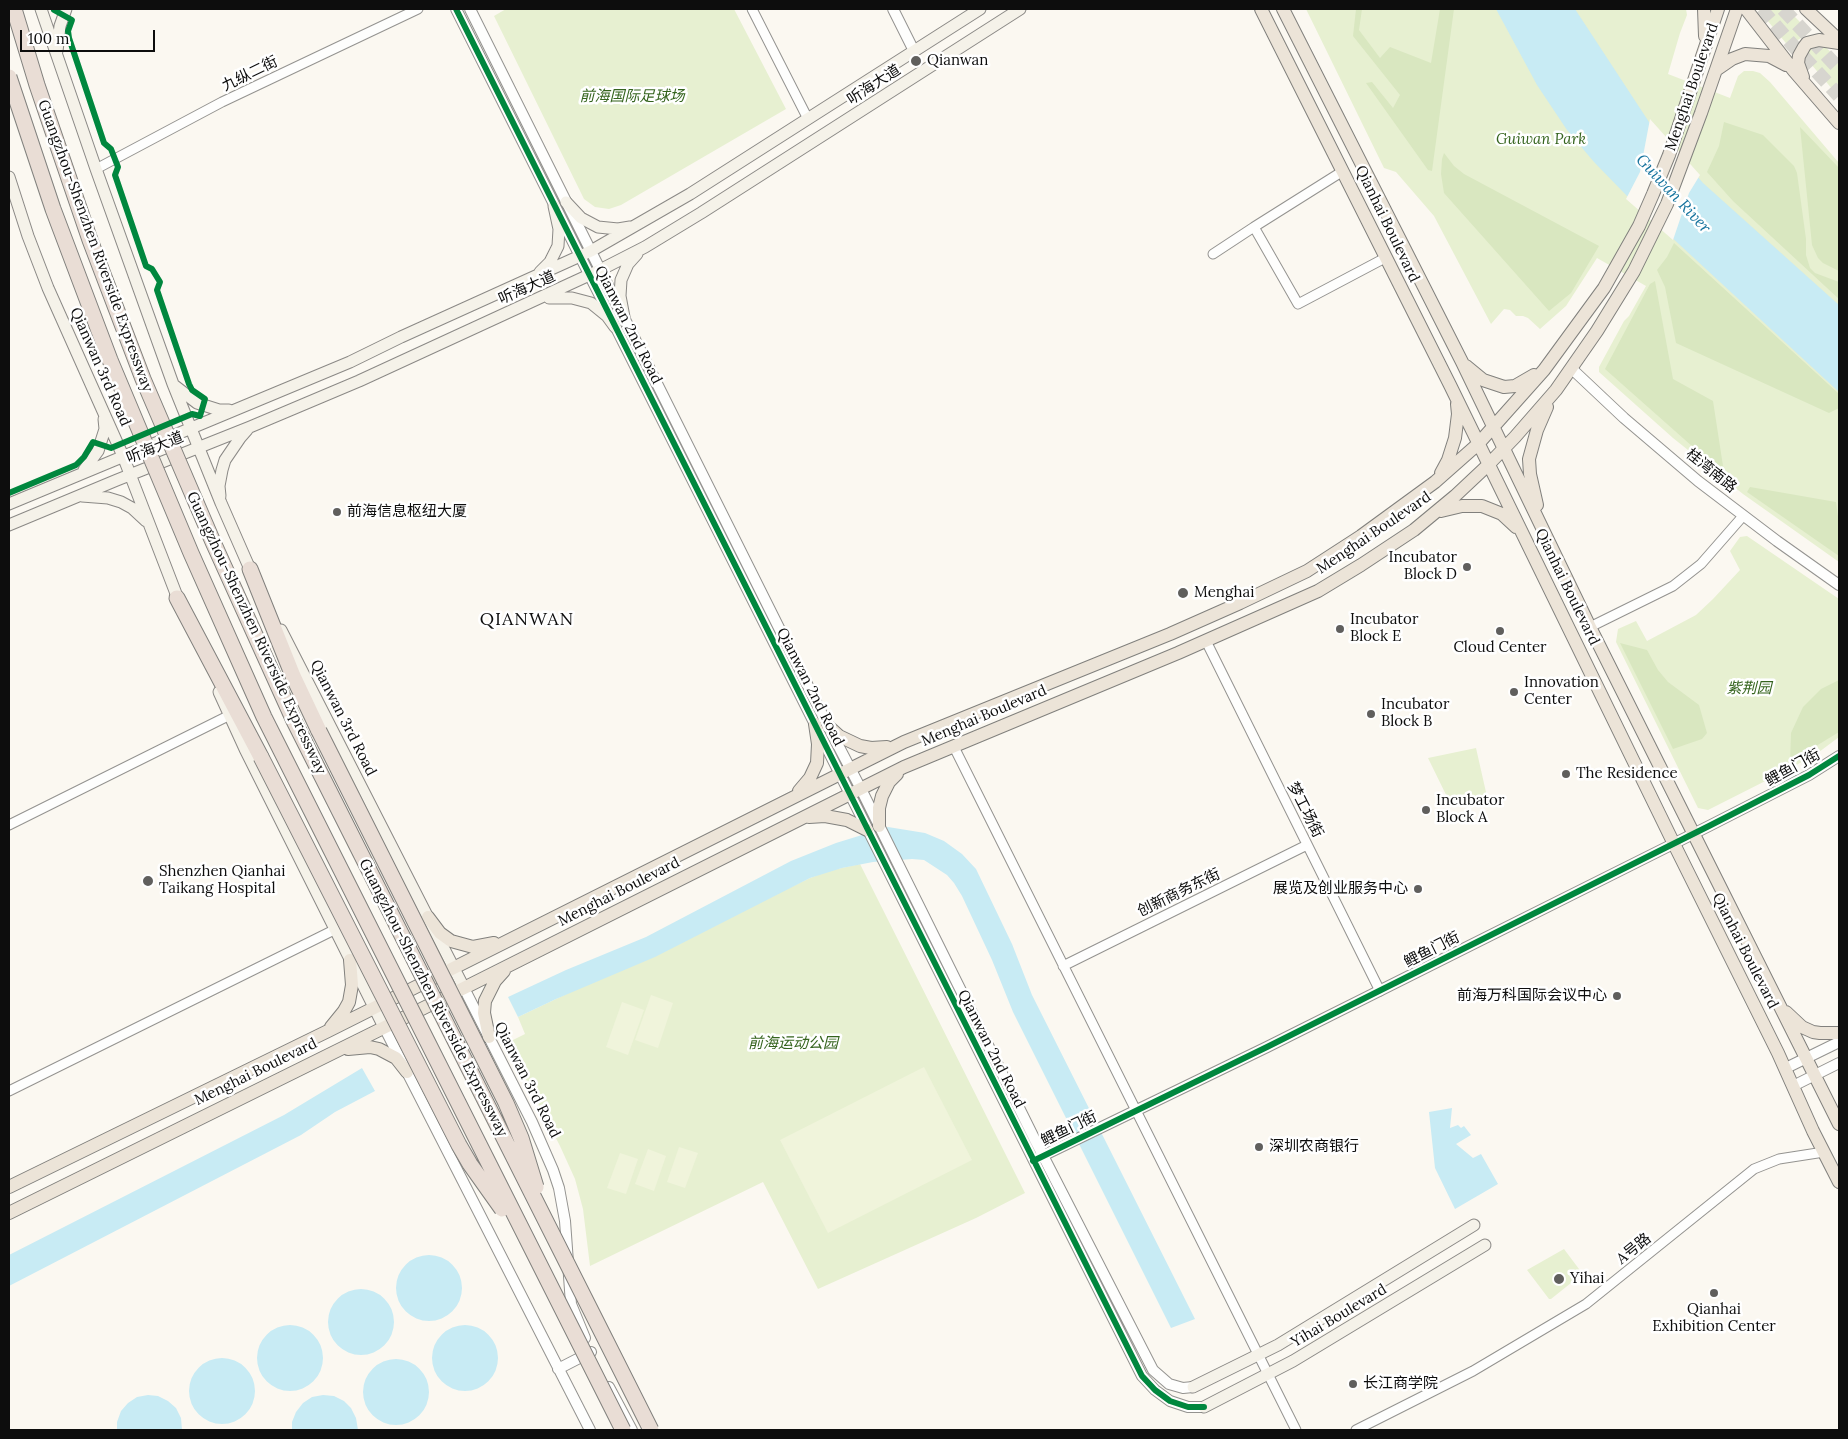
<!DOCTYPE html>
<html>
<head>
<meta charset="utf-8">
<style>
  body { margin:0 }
  #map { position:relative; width:1848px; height:1439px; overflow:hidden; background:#fbf8f1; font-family:Lora,serif }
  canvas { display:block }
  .frame { position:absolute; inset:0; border:10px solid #0d0d0d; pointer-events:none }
  .scale { position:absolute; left:20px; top:30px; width:135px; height:22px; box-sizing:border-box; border:2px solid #0d0d0d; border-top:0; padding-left:6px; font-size:15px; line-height:18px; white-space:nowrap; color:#0d0d0d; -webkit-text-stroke:4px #fff; paint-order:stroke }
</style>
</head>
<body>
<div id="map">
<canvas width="1848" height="1439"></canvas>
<div class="frame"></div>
<div class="scale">100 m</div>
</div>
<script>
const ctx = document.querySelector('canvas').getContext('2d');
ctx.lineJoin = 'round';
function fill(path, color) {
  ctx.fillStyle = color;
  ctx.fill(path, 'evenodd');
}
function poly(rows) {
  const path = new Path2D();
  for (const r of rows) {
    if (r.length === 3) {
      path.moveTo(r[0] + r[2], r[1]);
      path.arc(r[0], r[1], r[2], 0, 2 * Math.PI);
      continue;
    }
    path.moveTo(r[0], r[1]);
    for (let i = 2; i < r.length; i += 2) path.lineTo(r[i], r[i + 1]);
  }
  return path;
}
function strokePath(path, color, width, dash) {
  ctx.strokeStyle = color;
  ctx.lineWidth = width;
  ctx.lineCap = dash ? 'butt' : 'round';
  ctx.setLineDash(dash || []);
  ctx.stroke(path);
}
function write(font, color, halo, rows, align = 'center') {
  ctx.font = font + ' Lora,"Noto Sans SC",serif';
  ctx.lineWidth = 5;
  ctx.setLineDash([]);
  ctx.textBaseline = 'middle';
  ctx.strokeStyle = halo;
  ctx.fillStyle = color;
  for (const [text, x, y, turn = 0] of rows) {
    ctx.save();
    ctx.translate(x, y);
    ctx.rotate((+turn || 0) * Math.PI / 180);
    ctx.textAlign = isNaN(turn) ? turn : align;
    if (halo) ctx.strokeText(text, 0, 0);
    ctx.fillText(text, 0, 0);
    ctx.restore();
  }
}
fill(poly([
  [506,9,734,9,786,109,621,205,609,209,595,207,584,199,494,16],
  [1306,9,1686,9,1687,15,1680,33,1668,74,1730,98,1738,76,1744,71,1753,71,1760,73,1770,82,1839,163,1839,562,1743,494,1673,438,1599,372,1599,367,1624,321,1629,316,1646,286,1597,258,1566,306,1540,329,1528,318,1523,316,1516,316,1510,310,1504,309,1491,324,1434,216,1396,172,1384,168],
  [1758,9,1787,9,1810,32,1798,40,1794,53],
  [1807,45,1824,46,1839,59,1839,97,1805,57],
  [1747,536,1839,599,1839,737,1819,752,1793,767,1708,810,1698,808,1616,642,1618,629,1636,621,1647,641,1696,615,1713,599,1740,570,1730,551,1740,537],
  [1476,748,1488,801,1452,807,1428,758],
  [860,864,1025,1193,976,1218,818,1289,763,1182,590,1266,583,1209,575,1179,560,1146,507,1043,525,1034,518,1017,810,878,828,871],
  [1564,1249,1582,1273,1581,1275,1551,1299,1549,1299,1527,1270]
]), '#e7f0d1');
fill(poly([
  [1356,9,1362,9,1359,30,1380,58,1390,47,1431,63,1440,9,1454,9,1432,171,1428,170,1366,83,1372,82,1393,108,1400,95,1353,36],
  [1724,122,1763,135,1794,166,1797,173,1806,239,1806,255,1810,268,1815,273,1839,282,1839,299,1733,201,1707,172,1719,146],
  [1800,127,1839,168,1839,271,1823,263,1818,258,1812,245],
  [1444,153,1454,166,1464,174,1599,246,1571,293,1549,311,1444,193,1441,174,1442,159],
  [1674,243,1839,394,1839,408,1829,413,1676,343,1665,287,1657,270,1667,257],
  [1655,281,1673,379,1713,401,1723,466,1719,470,1605,369,1650,284],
  [1750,487,1836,502,1839,524,1839,556,1747,492],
  [1620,643,1647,650,1658,670,1668,682,1699,705,1707,733,1702,739,1673,749],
  [1839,680,1839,732,1790,762,1791,733,1803,707,1821,689]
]), '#d9e7c0');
fill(poly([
  [651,995,673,1003,658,1048,635,1040],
  [622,1002,644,1010,628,1055,606,1047],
  [924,1067,972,1160,828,1233,780,1140],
  [679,1147,698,1153,685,1188,667,1182],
  [648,1149,666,1156,654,1191,635,1184],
  [620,1153,638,1159,626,1194,607,1188]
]), '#f0f4db');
fill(poly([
  [1496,9,1575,9,1649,122,1703,183,1839,305,1839,392,1628,197,1594,162,1567,130,1537,85],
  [888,827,925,833,944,841,962,854,976,869,1012,944,1032,995,1195,1319,1171,1328,1013,1012,992,960,962,896,954,883,947,875,924,860,912,859,873,862,842,868,810,878,655,957,556,999,518,1017,508,997,566,970,646,937,791,861,836,843],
  [362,1068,375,1091,335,1112,301,1135,9,1286,9,1255,284,1115],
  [1452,1108,1450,1128,1458,1125,1461,1128,1464,1126,1471,1135,1456,1144,1473,1158,1481,1154,1498,1184,1455,1209,1435,1168,1429,1112],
  [429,1288,33],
  [361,1322,33],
  [465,1358,33],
  [290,1358,33],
  [222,1391,33],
  [396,1392,33],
  [148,1395,158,1396,168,1401,176,1408,181,1418,182,1430,117,1430,117,1422,121,1411,128,1403,137,1397],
  [323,1395,334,1396,344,1401,351,1408,356,1418,358,1430,292,1430,292,1422,296,1412,303,1403,312,1397]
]), '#c8ebf4');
fill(poly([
  [1650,119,1700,175,1689,193,1673,240,1626,199,1640,172]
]), '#fbf8f1');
strokePath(poly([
  [1761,9,1788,40,1839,96],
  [1783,9,1839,69]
]), '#d7d5cf', 14, [14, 7]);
const minor = poly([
  [752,9,808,119],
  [96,169,222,102,418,9],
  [1343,171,1254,227,1298,304,1385,258],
  [1213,254,1254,227],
  [1590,627,1673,586,1701,564,1743,516],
  [1206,641,1380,991],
  [954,747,1296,1430],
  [9,825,230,715],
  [1063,966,1307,845],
  [9,1091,334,930],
  [1356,1430,1473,1371,1586,1304,1754,1169,1779,1159,1824,1152]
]);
const tertiary = poly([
  [456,9,1142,1376,1155,1390,1170,1401,1188,1407,1204,1407],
  [470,9,828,726,861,789,1035,1140,1153,1370,1169,1384,1183,1388,1193,1387],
  [893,9,914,51],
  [1572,369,1624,418,1698,481,1777,541,1839,585],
  [464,988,532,1122,553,1170,559,1188,565,1221,571,1304,585,1338],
  [384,1027,590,1430],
  [1786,1068,1839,1042],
  [1793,1086,1839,1063],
  [1038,1158,1267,1047,1709,826,1809,775,1839,756],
  [558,1369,591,1352],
  [609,1387,632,1430]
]);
const secondary = poly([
  [41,9,96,169,173,384,221,503,253,576],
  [57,51,60,26,66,9],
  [9,177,28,236,48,288,123,456,180,604],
  [566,202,581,218,598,227,618,229,630,227],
  [540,272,550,262,558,246,559,229,554,206],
  [549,298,572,298,591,303,607,316,615,327],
  [624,317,620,296,621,280,628,264,637,254],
  [175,386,197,403,219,410,229,410],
  [84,470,98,451,105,429,104,419],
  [82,496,108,498,121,502,132,508,146,521],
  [220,496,219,486,222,470,225,460,240,438,247,430],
  [9,504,350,362,401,337,591,251,690,194,980,9],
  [9,525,117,480,250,427,359,381,600,270,645,247,701,213,1020,9],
  [281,630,464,988],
  [219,692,245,749,384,1027],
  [1193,1387,1278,1345,1474,1225],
  [1204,1407,1293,1361,1485,1245]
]);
const primary = poly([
  [1261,9,1450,385,1674,844,1778,1053,1813,1131,1839,1182],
  [1283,9,1462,362,1590,627,1839,1124],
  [1704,9,1705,36],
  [1746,9,1794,71,1839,123],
  [1806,9,1839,40],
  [1716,70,1732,59,1745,54,1769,56,1786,65],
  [1803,77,1798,63,1799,56,1804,47,1807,43,1819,40,1839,43],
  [1466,366,1483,380,1504,387,1515,386,1534,375],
  [1441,473,1448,460,1455,438,1458,414,1457,404],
  [1537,505,1530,474,1529,459,1537,430,1547,407],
  [1441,511,1462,506,1482,506,1502,514,1516,527],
  [828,726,839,736,860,746,871,748,887,747],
  [799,791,810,778,817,763,818,744,815,724],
  [809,817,825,816,847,820,867,830],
  [879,826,879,808,882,796,889,782,897,774],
  [428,917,440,933,451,941,473,947,494,943],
  [1786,1012,1802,1027,1813,1032,1820,1033,1839,1033],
  [331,1027,344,1011,349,1002,352,985,350,960],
  [489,1037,484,1013,485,1001,495,981,504,971],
  [348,1049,370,1047,379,1049,396,1058,407,1072],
  [9,1187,328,1031,866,761,904,742,1170,634,1240,603,1307,571,1361,536,1435,482,1478,444,1544,370,1604,288,1639,226,1653,194,1669,155,1718,9],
  [9,1213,464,988,904,767,1178,653,1318,591,1361,565,1414,530,1455,496,1488,465,1515,437,1556,390,1597,331,1634,271,1667,204,1701,113,1737,9]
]);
const motorway = poly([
  [250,569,293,676,319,731],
  [177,598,261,757]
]);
strokePath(minor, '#949390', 11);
strokePath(tertiary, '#949390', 12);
strokePath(secondary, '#8b8986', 13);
strokePath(primary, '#81807d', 14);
strokePath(motorway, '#81807d', 17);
strokePath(minor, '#fefefd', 9);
strokePath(tertiary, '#fefefd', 10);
strokePath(secondary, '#f5f2e9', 11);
strokePath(primary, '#ece4d8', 12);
strokePath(motorway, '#e9ddd5', 15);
const motorwayBridge = poly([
  [14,9,37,85,90,240,143,379,213,542,294,721,651,1430],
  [9,77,53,209,110,360,191,553,264,717,623,1430],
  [319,731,506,1103,521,1138,536,1187],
  [261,757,459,1145,470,1164,502,1209]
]);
strokePath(motorwayBridge, '#81807d', 17, []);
strokePath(motorwayBridge, '#e9ddd5', 15);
strokePath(poly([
  [456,9,1142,1376,1155,1390,1170,1401,1188,1407,1204,1407],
  [9,493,76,465,84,457,93,442,111,448,192,414,200,416,205,399,192,390,189,384,157,290,160,282,152,269,146,266,115,175,118,167,111,149,104,143,69,38,68,31,72,20,54,10,55,9],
  [1033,1161,1267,1047,1709,826,1809,775,1839,756]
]), '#00873e', 6);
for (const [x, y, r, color] of [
  [916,61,6,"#605f5d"],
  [337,512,5,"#605f5d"],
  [1467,567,5,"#605f5d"],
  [1183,593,6,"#605f5d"],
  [1340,629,5,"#605f5d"],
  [1500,631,5,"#605f5d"],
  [1514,692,5,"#605f5d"],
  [1371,714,5,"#605f5d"],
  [1566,774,5,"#605f5d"],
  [1426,810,5,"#605f5d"],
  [148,881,6,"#605f5d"],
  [1418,889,5,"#605f5d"],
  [1617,996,5,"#605f5d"],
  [1259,1147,5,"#605f5d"],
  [1559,1279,6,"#605f5d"],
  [1714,1293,5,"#605f5d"],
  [1353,1384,5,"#605f5d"]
]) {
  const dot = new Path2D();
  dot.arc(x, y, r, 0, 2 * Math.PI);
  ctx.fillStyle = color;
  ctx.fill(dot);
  strokePath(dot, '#fff', 2);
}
write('15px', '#0d0d0d', '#fff', [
  ["Qianwan",927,61],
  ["前海信息枢纽大厦",347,512],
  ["Incubator",1457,558,"right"],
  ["Block D",1457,575,"right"],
  ["Menghai",1194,593],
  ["Incubator",1350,620],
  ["Block E",1350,637],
  ["Cloud Center",1500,648,"center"],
  ["Innovation",1524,683],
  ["Center",1524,700],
  ["Incubator",1381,705],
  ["Block B",1381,722],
  ["The Residence",1576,774],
  ["Incubator",1436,801],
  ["Block A",1436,818],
  ["Shenzhen Qianhai",159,872],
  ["Taikang Hospital",159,889],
  ["展览及创业服务中心",1408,889,"right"],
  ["前海万科国际会议中心",1607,996,"right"],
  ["深圳农商银行",1269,1147],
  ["Yihai",1570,1279],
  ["Qianhai",1714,1310,"center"],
  ["Exhibition Center",1714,1327,"center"],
  ["长江商学院",1363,1384]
], 'left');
write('15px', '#0d0d0d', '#fff', [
  ["九纵二街",250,74,-26],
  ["听海大道",874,85,-33],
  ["Menghai Boulevard",1692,87,-71],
  ["Qianhai Boulevard",1387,224,64],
  ["Guangzhou-Shenzhen Riverside Expressway",95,246,70],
  ["听海大道",527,288,-24],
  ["Qianwan 2nd Road",628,325,63],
  ["Qianwan 3rd Road",100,367,66],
  ["听海大道",155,448,-22],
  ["桂湾南路",1711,471,39],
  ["Menghai Boulevard",1374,533,-34],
  ["Qianhai Boulevard",1567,587,64],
  ["Guangzhou-Shenzhen Riverside Expressway",256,633,65],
  ["Qianwan 2nd Road",810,687,63],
  ["Menghai Boulevard",984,716,-23],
  ["Qianwan 3rd Road",343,718,63],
  ["鲤鱼门街",1793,768,-29],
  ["梦工场街",1305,810,63],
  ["Menghai Boulevard",619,892,-27],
  ["创新商务东街",1179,893,-26],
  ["鲤鱼门街",1432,950,-27],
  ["Qianhai Boulevard",1745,951,63],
  ["Guangzhou-Shenzhen Riverside Expressway",433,998,63],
  ["Qianwan 2nd Road",991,1049,63],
  ["Menghai Boulevard",256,1072,-26],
  ["Qianwan 3rd Road",527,1080,63],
  ["鲤鱼门街",1069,1129,-26],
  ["A号路",1634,1249,-39],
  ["Yihai Boulevard",1339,1316,-31]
]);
write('italic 15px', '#35641e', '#fff', [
  ["前海国际足球场",632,97],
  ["Guiwan Park",1541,140],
  ["紫荆园",1749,689],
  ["前海运动公园",793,1044]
]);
write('italic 16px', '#17749e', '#fff', [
  ["Guiwan River",1673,194,47]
]);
ctx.letterSpacing = '1px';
write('18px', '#0d0d0d', '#fff', [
  ["QIANWAN",527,620]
]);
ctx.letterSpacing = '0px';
</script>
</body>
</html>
